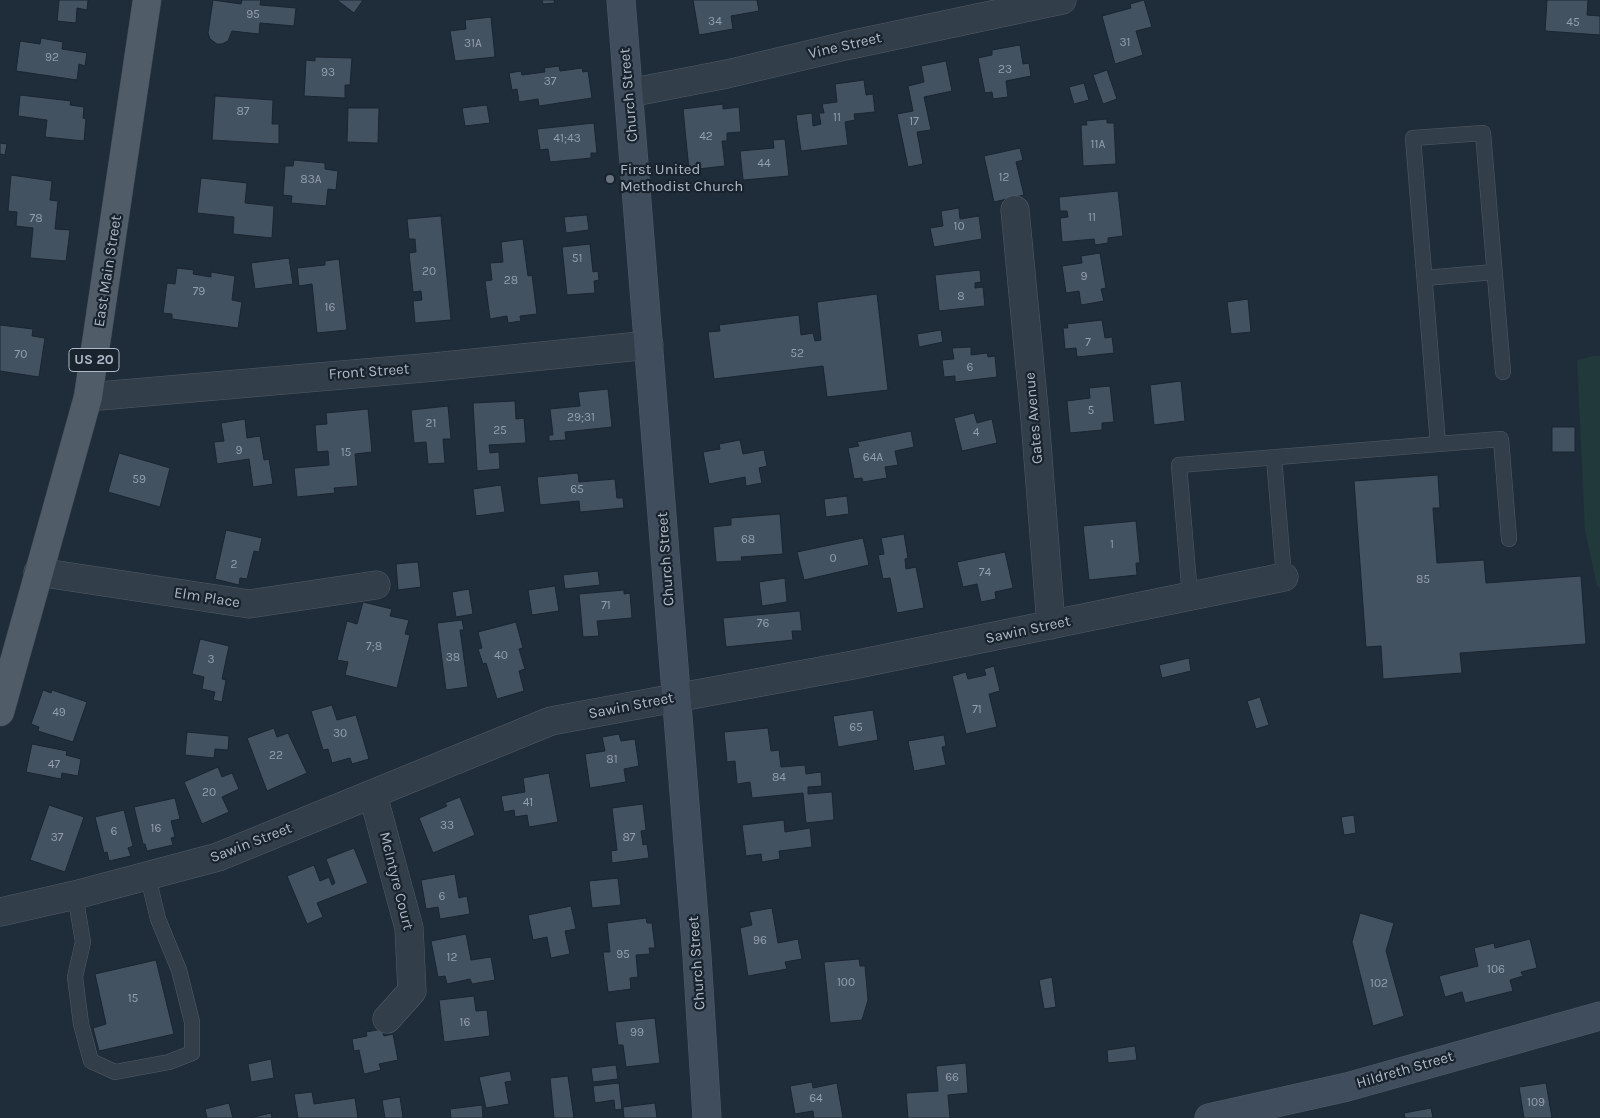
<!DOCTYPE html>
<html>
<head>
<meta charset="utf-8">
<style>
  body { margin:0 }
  canvas { display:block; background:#1f2c39 }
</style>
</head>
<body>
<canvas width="1600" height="1118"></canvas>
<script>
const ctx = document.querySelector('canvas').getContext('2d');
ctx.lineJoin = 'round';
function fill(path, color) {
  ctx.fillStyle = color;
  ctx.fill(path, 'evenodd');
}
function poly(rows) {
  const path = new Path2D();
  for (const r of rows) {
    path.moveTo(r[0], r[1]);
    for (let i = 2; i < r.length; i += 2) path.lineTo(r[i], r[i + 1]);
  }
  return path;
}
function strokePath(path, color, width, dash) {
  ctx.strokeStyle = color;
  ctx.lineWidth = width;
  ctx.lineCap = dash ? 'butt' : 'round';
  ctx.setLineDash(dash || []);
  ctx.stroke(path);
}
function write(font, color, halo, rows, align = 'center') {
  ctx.font = font + ' Karla,sans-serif';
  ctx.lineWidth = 4.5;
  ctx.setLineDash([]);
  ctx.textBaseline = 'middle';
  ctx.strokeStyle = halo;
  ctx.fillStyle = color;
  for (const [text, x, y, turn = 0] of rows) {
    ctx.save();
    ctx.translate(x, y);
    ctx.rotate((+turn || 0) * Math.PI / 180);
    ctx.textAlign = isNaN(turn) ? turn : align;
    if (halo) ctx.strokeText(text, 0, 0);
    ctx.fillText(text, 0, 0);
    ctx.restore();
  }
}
fill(poly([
  [1594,356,1600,356,1600,589,1597,586,1585,531,1577,360]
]), '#21393a');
const building = poly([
  [59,0,88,0,87,10,77,8,76,23,57,21,59,0],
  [213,0,241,4,242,0,261,0,260,5,296,8,294,26,260,23,259,34,232,31,228,41,222,44,217,44,210,39,208,33,213,0],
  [337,0,363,0,354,13,337,0],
  [542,0,554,0,555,3,543,4,542,0],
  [693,0,757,0,759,11,731,16,733,29,699,35,693,0],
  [1144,0,1152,27,1136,31,1143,55,1115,64,1102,16,1131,8,1130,4,1144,0],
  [1547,0,1588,0,1587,15,1600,16,1600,35,1545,31,1547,0],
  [491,17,495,57,455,61,450,31,466,29,465,20,491,17],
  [41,38,63,42,62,49,87,53,85,66,79,64,77,80,16,71,20,41,40,44,41,38],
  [1020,45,1023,64,1029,63,1031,76,1006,81,1008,97,993,99,992,92,985,93,978,58,992,55,992,50,1020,45],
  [315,57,352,58,350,85,345,85,345,98,304,96,306,60,315,61,315,57],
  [946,61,952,91,924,97,931,130,917,132,923,164,908,167,897,114,913,111,908,86,924,82,921,66,946,61],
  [559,66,560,71,582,68,583,72,588,71,592,98,539,106,538,99,519,102,517,89,512,90,509,73,521,71,522,75,545,72,544,68,559,66],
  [1107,70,1117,99,1103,104,1093,75,1107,70],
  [864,80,866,95,873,94,875,112,854,114,855,120,845,122,848,145,801,151,796,115,812,113,813,126,821,124,819,113,824,113,822,104,837,102,835,84,864,80],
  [1084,83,1089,100,1074,104,1069,87,1084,83],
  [20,95,71,101,70,105,84,107,83,118,86,119,84,141,45,137,47,120,18,116,20,95],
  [215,96,273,100,272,124,279,124,279,144,212,140,215,96],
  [723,104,723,109,739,107,741,132,727,133,727,141,722,141,725,166,689,170,683,109,723,104],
  [487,105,490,123,465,126,462,108,487,105],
  [348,108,379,108,378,143,347,142,348,108],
  [1107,119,1107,123,1114,123,1116,164,1083,166,1081,125,1087,125,1086,121,1107,119],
  [594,123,597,153,591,153,591,158,550,162,548,149,540,150,537,129,594,123],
  [785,139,789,176,743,180,740,151,774,148,773,140,785,139],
  [0,143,7,144,5,155,0,154,0,143],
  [1020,148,1023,160,1016,162,1024,195,994,202,984,156,1020,148],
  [294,160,325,163,325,169,338,171,336,190,328,189,326,206,291,203,292,196,283,195,285,166,293,166,294,160],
  [11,175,52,181,50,200,58,201,55,229,70,230,66,261,30,258,33,228,16,226,17,212,8,211,11,175],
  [201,178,247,183,245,203,274,206,272,238,233,234,234,217,197,213,201,178],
  [1118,191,1123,236,1108,238,1108,243,1095,245,1094,239,1062,242,1060,218,1068,217,1067,211,1060,211,1059,197,1118,191],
  [959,208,960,219,979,216,982,239,934,247,930,228,943,226,941,211,959,208],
  [587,215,589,230,566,233,564,217,587,215],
  [441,216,451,320,415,323,413,301,422,300,421,291,413,292,409,253,416,252,415,239,409,239,407,219,441,216],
  [523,239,528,276,532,275,537,314,520,316,521,321,508,323,507,316,490,319,485,281,492,280,490,263,503,262,501,242,523,239],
  [590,244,593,272,598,271,599,280,594,281,595,293,567,295,562,247,590,244],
  [1100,253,1106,288,1101,289,1104,301,1081,305,1079,291,1066,293,1062,266,1082,263,1081,256,1100,253],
  [289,258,293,284,255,289,251,263,289,258],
  [339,259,347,330,317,333,312,284,299,286,297,268,325,265,325,261,339,259],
  [177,268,194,270,193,274,211,277,211,272,235,276,232,300,242,302,238,328,172,319,172,314,163,313,167,283,175,284,177,268],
  [980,270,981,282,975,283,975,288,983,287,985,306,939,311,935,275,980,270],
  [877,294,888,390,827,397,823,366,714,379,708,332,720,331,719,325,799,315,801,335,813,333,815,341,821,340,817,302,877,294],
  [1248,299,1251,332,1231,334,1227,302,1248,299],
  [1102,320,1105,338,1112,337,1114,353,1077,357,1076,348,1065,349,1063,328,1068,328,1067,324,1102,320],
  [0,325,33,329,32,336,45,338,39,377,0,371,0,325],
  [941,330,943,342,919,347,917,334,941,330],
  [971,347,971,355,987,353,988,357,995,356,997,377,955,382,955,376,944,377,942,360,954,359,952,348,971,347],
  [1181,381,1185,421,1154,425,1150,385,1181,381],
  [1110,386,1114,422,1102,423,1102,430,1070,433,1067,401,1090,398,1089,388,1110,386],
  [608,389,612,427,565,432,566,440,549,441,549,435,553,435,550,409,580,406,578,392,608,389],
  [515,401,516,419,524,418,526,443,489,445,490,453,499,452,500,469,477,471,473,403,515,401],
  [448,406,451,439,443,439,445,463,428,464,426,442,414,443,411,410,448,406],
  [368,409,372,452,355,454,358,486,334,488,335,493,297,497,294,468,329,465,328,451,317,452,315,425,327,424,326,413,368,409],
  [974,413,977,423,992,419,997,443,962,451,954,418,974,413],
  [245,419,247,438,260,436,264,460,269,459,273,484,253,487,249,459,217,464,214,442,224,441,221,423,245,419],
  [1552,427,1575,427,1575,452,1552,452,1552,427],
  [911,431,914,447,895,451,898,465,885,467,887,478,863,482,862,478,854,479,848,448,859,446,857,442,911,431],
  [740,440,743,454,764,450,767,466,759,468,762,483,746,486,745,477,709,484,703,452,720,449,719,444,740,440],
  [119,453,170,468,160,507,108,492,119,453],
  [578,473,579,482,615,479,617,498,623,498,624,508,580,512,579,501,540,505,537,477,578,473],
  [1438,475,1440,508,1433,508,1437,563,1484,560,1486,583,1581,576,1586,644,1460,653,1462,673,1383,679,1381,646,1366,647,1354,481,1438,475],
  [501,485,505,512,476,516,473,489,501,485],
  [847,496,849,514,826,517,824,499,847,496],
  [780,514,783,554,741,557,742,561,716,562,713,527,731,525,731,518,780,514],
  [1136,521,1140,563,1136,563,1137,575,1089,580,1083,526,1136,521],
  [226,530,262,538,259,552,254,551,247,579,240,578,239,585,215,579,226,530],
  [904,534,908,558,905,559,906,569,916,567,924,608,897,613,890,578,883,579,878,555,884,554,881,538,904,534],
  [863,538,869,565,804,580,797,552,863,538],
  [1005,552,1013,588,995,592,996,599,981,602,977,584,963,587,957,562,1005,552],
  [418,562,421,587,398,590,396,564,418,562],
  [598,571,600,585,565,589,563,575,598,571],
  [785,578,787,602,762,606,759,582,785,578],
  [555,586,559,611,532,615,528,590,555,586],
  [469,589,473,614,456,617,452,592,469,589],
  [624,590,624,594,630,593,632,618,597,621,599,636,583,637,579,594,624,590],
  [363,602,392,609,390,616,409,620,405,634,410,635,397,688,345,675,348,662,337,660,347,621,357,624,363,602],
  [800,611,802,631,792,631,793,640,726,647,723,618,800,611],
  [462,620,464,630,460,630,468,687,446,690,437,623,462,620],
  [516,622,523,648,519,649,525,669,519,671,524,691,497,699,486,663,483,664,478,649,482,648,478,632,516,622],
  [200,639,229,646,222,679,226,680,222,702,213,700,215,692,202,689,204,677,192,674,200,639],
  [1189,658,1191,671,1162,678,1159,665,1189,658],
  [994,666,1000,691,989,694,997,727,966,734,952,676,966,672,968,679,986,675,984,669,994,666],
  [43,690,51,693,52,690,87,702,73,742,38,731,39,727,31,724,43,690],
  [1260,697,1269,725,1256,729,1247,701,1260,697],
  [332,705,337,720,356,715,369,759,352,764,350,758,332,763,328,749,323,750,311,711,332,705],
  [873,710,878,740,838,747,833,716,873,710],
  [274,728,277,737,288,733,307,773,267,791,247,738,274,728],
  [768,728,771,751,779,750,781,767,805,765,806,774,821,772,822,786,808,787,808,794,832,792,834,820,806,823,803,793,752,798,750,782,737,784,735,761,727,762,724,732,768,728],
  [187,732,229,736,228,750,215,749,214,758,185,755,187,732],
  [619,734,621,741,635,739,639,766,624,769,626,782,590,788,585,754,605,751,602,737,619,734],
  [944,735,946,746,942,747,946,765,914,771,908,741,944,735],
  [32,744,67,751,66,755,81,759,78,776,62,773,61,779,26,772,32,744],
  [218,767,222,777,232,773,239,789,222,797,229,812,202,824,184,782,218,767],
  [549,773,558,822,529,827,527,815,515,817,514,810,504,812,501,796,525,792,523,778,549,773],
  [460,797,475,835,433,853,419,818,447,806,445,803,460,797],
  [175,798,180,819,171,821,175,837,171,838,173,845,147,851,145,844,143,844,134,807,175,798],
  [643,804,646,830,641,831,643,845,647,844,649,858,612,863,611,851,617,850,612,808,643,804],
  [49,805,84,817,65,872,30,860,49,805],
  [124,810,133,846,128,848,131,856,109,861,107,852,104,853,95,817,124,810],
  [1354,815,1356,833,1344,835,1341,817,1354,815],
  [784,820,785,832,810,828,812,847,779,851,780,859,762,862,761,854,746,856,742,825,784,820],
  [354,848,368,883,317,903,323,917,307,924,287,876,314,865,320,881,329,877,332,885,335,883,326,859,354,848],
  [455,874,459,898,467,896,470,914,440,919,438,907,426,909,421,880,455,874],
  [618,878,621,905,592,908,589,881,618,878],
  [571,906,576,929,565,931,570,954,551,958,547,937,533,940,528,915,571,906],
  [772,908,778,943,798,939,802,959,785,962,787,969,748,976,740,928,752,925,749,912,772,908],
  [1360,913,1394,923,1386,951,1404,1016,1373,1026,1352,942,1360,913],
  [646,918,647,923,652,923,655,948,649,948,650,954,636,955,638,977,630,978,631,989,608,992,603,952,610,952,607,923,646,918],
  [466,934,471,960,491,957,495,980,472,984,470,979,447,984,445,976,438,977,431,941,466,934],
  [1530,939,1537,968,1521,972,1523,976,1510,980,1513,991,1465,1003,1462,992,1445,997,1439,976,1478,966,1474,948,1494,943,1495,948,1530,939],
  [859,959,860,966,865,966,868,1000,862,1020,830,1023,824,962,859,959],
  [156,960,174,1034,99,1051,93,1028,106,1024,95,974,156,960],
  [1052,977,1056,1007,1044,1009,1039,980,1052,977],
  [474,996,476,1011,487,1010,490,1036,444,1042,439,1000,474,996],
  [655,1018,660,1063,626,1067,623,1045,618,1045,615,1022,655,1018],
  [382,1029,384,1036,393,1034,398,1060,379,1064,381,1070,364,1074,359,1050,354,1051,352,1039,367,1036,366,1032,382,1029],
  [1135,1046,1137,1060,1108,1063,1107,1050,1135,1046],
  [271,1059,274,1078,251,1082,248,1064,271,1059],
  [966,1063,968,1093,948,1095,950,1118,908,1118,906,1093,938,1091,936,1066,966,1063],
  [616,1065,618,1079,593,1082,591,1068,616,1065],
  [510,1071,512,1081,505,1082,509,1104,486,1108,479,1077,510,1071],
  [568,1076,574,1118,554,1118,550,1078,568,1076],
  [812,1082,813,1088,837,1083,843,1118,814,1118,813,1111,795,1114,790,1086,812,1082],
  [619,1083,622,1109,615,1110,614,1100,595,1103,593,1086,619,1083],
  [1546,1083,1552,1118,1524,1118,1519,1087,1546,1083],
  [312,1092,314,1104,355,1098,358,1118,298,1118,294,1094,312,1092],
  [400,1097,403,1118,385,1118,382,1100,400,1097],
  [229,1103,233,1118,207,1118,205,1109,229,1103],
  [655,1103,657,1118,624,1118,623,1107,655,1103],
  [482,1105,483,1118,451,1118,450,1109,482,1105],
  [1431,1108,1433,1118,1405,1118,1404,1113,1431,1108],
  [271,1113,272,1118,250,1118,271,1113]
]);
fill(building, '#425261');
strokePath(building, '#1a2530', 1);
const lane = poly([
  [1425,278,1494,272],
  [1438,444,1501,439,1509,539],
  [1274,458,1284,577],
  [1190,596,1179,465,1438,444,1413,138,1483,133,1503,372],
  [75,895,83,942,75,977,81,1024,91,1061,115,1072,169,1062,192,1053,192,1022,179,970,158,919,148,877]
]);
const street = poly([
  [629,93,727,74,845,46,1062,0],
  [1015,210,1035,419,1051,625],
  [88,397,434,367,649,345],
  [38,572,249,604,376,585],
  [373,795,409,928,412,991,387,1019],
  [0,912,75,895,218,857,551,721,848,666,1284,577]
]);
const secondary = poly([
  [621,0,697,956,707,1118],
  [1209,1118,1347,1087,1600,1016]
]);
const primary = poly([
  [0,712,88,397,147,0]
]);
strokePath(lane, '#505c67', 16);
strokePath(street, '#505c67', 29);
strokePath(secondary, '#505c67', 29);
strokePath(primary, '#3c4753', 29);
strokePath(lane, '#323e49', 15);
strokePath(street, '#323e49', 28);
strokePath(secondary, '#404d5c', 28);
strokePath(primary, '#505d69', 28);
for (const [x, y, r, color] of [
  [610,179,5,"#6b7280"]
]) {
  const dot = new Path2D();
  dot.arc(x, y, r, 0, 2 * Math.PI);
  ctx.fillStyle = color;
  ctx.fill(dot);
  strokePath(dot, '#18232d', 2);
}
write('12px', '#929fad', null, [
  ["95",253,15],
  ["34",715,22],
  ["45",1573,23],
  ["31",1125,43],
  ["31A",473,44],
  ["92",52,58],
  ["23",1005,70],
  ["93",328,73],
  ["37",550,82],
  ["87",243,112],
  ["11",837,118],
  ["17",914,122],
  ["42",706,137],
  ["41;43",567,139],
  ["11A",1098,145],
  ["44",764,164],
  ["12",1004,178],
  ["83A",311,180],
  ["11",1092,218],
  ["78",36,219],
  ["10",959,227],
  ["51",577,259],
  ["20",429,272],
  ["9",1084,277],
  ["28",511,281],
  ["79",199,292],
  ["8",961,297],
  ["16",330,308],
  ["7",1088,343],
  ["52",797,354],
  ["70",21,355],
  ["6",970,368],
  ["5",1091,411],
  ["29;31",581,418],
  ["21",431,424],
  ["25",500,431],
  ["4",976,433],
  ["9",239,451],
  ["15",346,453],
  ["64A",873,458],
  ["59",139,480],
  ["65",577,490],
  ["68",748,540],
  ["1",1112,545],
  ["0",833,559],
  ["2",234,565],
  ["74",985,573],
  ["85",1423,580],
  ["71",606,606],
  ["76",763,624],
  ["7;8",374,647],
  ["40",501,656],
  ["38",453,658],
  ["3",211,660],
  ["71",977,710],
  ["49",59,713],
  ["65",856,728],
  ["30",340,734],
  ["22",276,756],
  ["81",612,760],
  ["47",54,765],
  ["84",779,778],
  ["20",209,793],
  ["41",528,803],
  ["33",447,826],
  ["16",156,829],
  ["6",114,832],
  ["37",57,838],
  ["87",629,838],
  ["6",442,897],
  ["96",760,941],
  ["95",623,955],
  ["12",452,958],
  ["106",1496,970],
  ["100",846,983],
  ["102",1379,984],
  ["15",133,999],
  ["16",465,1023],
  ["99",637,1033],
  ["66",952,1078],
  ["64",816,1099],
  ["109",1536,1103]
]);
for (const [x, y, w] of [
  [94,360,50]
]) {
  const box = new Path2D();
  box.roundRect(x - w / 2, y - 11.5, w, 23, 4);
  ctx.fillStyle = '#18232d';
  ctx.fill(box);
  strokePath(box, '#adb9c6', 1);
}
write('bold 14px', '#adb9c6', null, [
  ["US 20",94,360]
]);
write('15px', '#adb9c6', '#18232d', [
  ["Vine Street",845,46,-13],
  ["Church Street",629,95,-95],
  ["East Main Street",108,271,-81],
  ["Front Street",369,372,-4],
  ["Gates Avenue",1034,418,-95],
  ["Church Street",666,559,-94],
  ["Elm Place",207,598,9],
  ["Sawin Street",1028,630,-12],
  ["Sawin Street",631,706,-11],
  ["Sawin Street",251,843,-21],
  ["McIntyre Court",396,881,76],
  ["Church Street",697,963,-94],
  ["Hildreth Street",1405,1070,-16]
]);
write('15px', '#adb9c6', '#18232d', [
  ["First United",620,170],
  ["Methodist Church",620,187]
], 'left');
</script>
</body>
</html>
